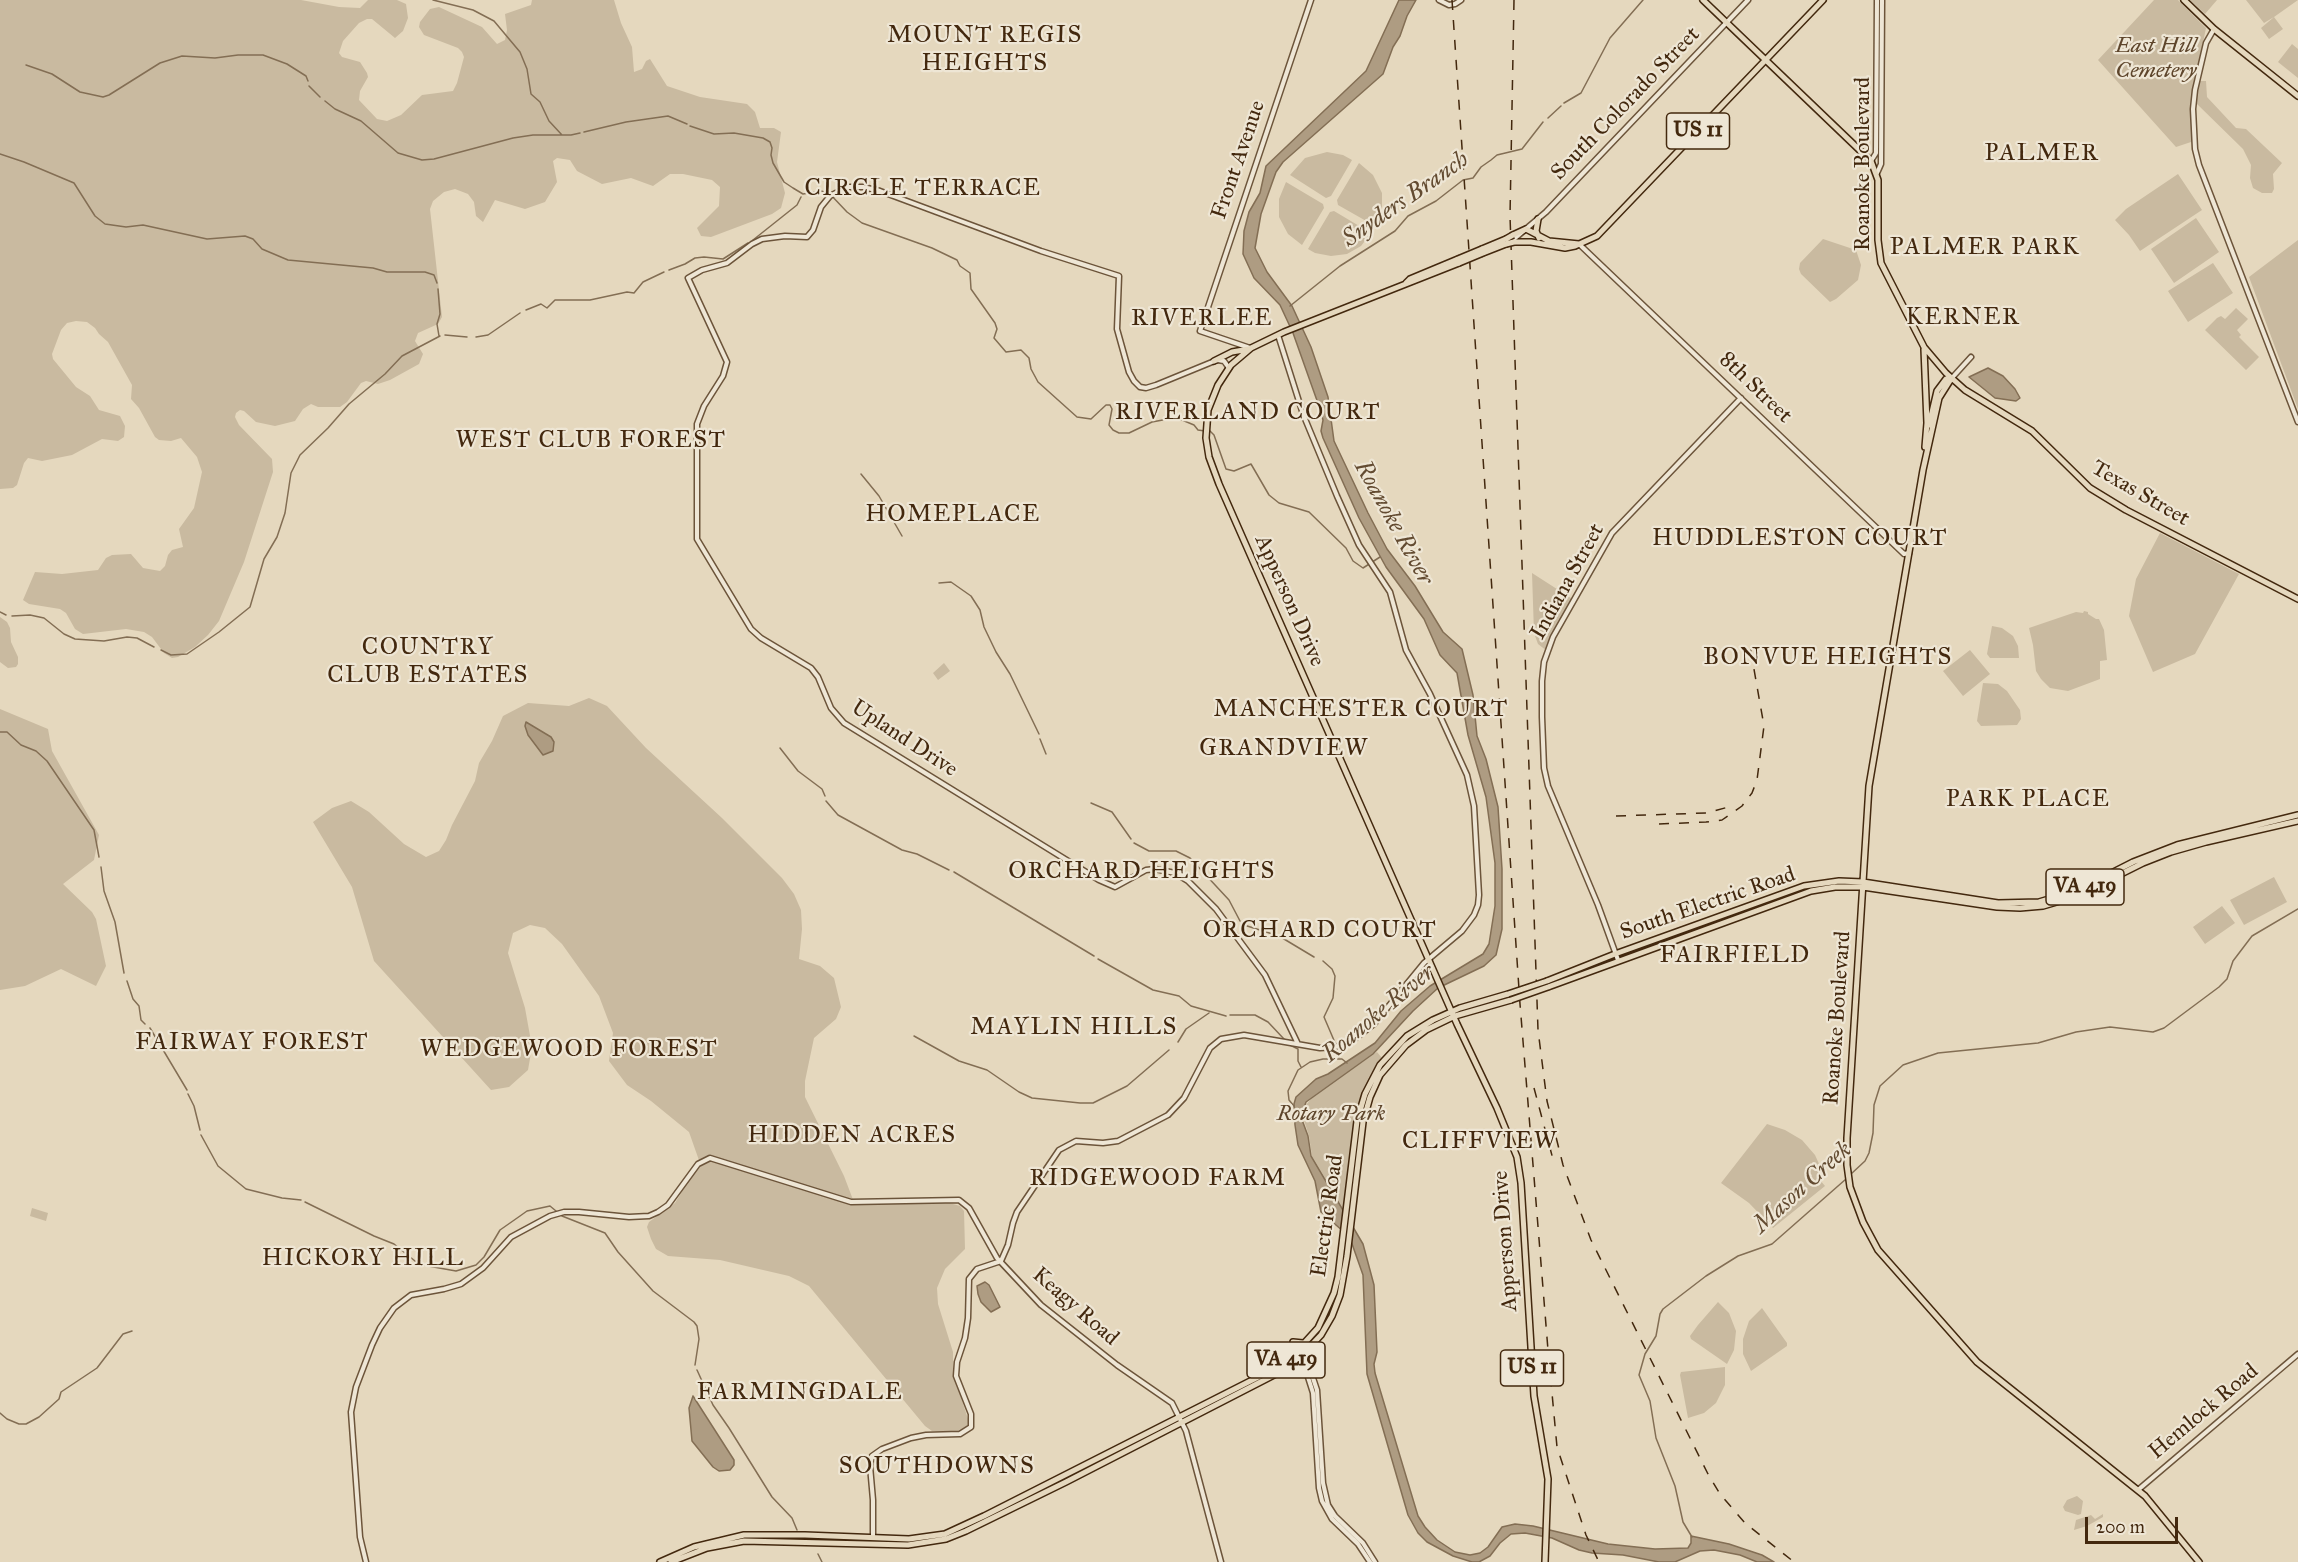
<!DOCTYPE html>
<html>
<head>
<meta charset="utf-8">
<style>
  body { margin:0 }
  #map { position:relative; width:2298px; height:1562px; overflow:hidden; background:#e5d8be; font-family:"IM FELL Great Primer",serif }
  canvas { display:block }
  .scale { position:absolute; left:2085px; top:1517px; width:93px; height:27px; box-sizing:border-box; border:3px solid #43280e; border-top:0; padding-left:8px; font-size:18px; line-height:21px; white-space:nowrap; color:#43280e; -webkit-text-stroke:4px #eee6d5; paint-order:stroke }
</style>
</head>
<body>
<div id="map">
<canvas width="2298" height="1562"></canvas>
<div class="scale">200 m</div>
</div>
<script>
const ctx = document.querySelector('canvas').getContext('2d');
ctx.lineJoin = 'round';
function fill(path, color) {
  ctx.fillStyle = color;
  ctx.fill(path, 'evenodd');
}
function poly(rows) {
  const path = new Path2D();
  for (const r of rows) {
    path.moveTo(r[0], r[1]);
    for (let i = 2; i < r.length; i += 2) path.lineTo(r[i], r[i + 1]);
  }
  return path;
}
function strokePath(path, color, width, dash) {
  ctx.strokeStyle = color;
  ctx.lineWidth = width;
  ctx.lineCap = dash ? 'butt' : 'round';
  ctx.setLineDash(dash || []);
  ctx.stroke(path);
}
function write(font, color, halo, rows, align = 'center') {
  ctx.font = font + ' "IM FELL Great Primer",serif';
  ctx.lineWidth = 4.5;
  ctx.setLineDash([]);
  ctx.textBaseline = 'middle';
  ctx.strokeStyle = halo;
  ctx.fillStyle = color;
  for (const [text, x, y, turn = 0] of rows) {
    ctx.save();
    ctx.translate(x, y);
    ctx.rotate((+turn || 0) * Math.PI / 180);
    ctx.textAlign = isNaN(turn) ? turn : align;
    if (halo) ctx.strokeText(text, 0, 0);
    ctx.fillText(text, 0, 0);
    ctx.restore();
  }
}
fill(poly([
  [0,0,301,0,339,7,360,8,368,0,397,0,406,4,408,18,403,31,395,38,372,19,367,19,359,23,343,41,339,53,342,57,360,62,367,73,368,77,360,91,359,100,377,119,387,121,401,115,422,95,453,91,457,83,464,57,462,52,458,48,424,35,419,27,420,22,430,9,439,7,482,27,497,44,505,40,507,30,505,14,531,5,532,0,614,0,621,23,632,47,634,72,642,69,646,61,650,59,667,86,700,97,747,104,755,112,760,128,774,128,781,132,777,162,785,193,781,208,772,214,711,237,701,236,697,228,719,206,720,187,712,180,683,174,670,174,653,186,631,178,602,184,577,171,570,160,557,158,553,161,557,182,545,202,525,209,495,200,483,222,476,216,474,202,468,194,455,189,444,192,433,201,430,209,442,317,438,324,418,333,415,341,423,354,419,364,390,380,378,384,366,381,361,383,347,402,340,407,318,407,311,404,303,409,295,421,275,426,256,422,244,411,240,410,236,413,235,417,239,425,272,459,273,472,244,562,219,621,208,635,195,647,178,657,172,658,164,653,152,637,144,632,126,629,83,634,75,629,66,613,60,609,29,604,23,600,35,572,62,574,98,570,106,558,112,555,131,554,143,568,160,571,165,566,168,555,172,550,183,547,179,529,194,508,202,472,197,457,181,438,171,441,159,440,155,437,139,408,131,399,132,385,108,342,99,334,95,328,87,322,76,321,67,323,61,330,52,354,53,359,76,387,90,396,99,410,120,416,125,426,124,437,118,441,102,439,72,455,42,461,28,458,24,463,17,485,13,488,0,489],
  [2154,0,2178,0,2206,28,2190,105,2194,141,2176,147,2098,60],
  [2190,0,2217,0,2205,14],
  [2246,0,2298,0,2274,17,2283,29,2269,39,2261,28,2274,17,2264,23],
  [2292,44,2298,49,2298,78,2278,62],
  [2200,81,2206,81,2207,97,2236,128,2246,129,2282,163,2273,174,2274,189,2272,193,2262,193,2253,188,2250,178,2251,165,2243,149,2197,104,2197,92],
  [1327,152,1343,155,1352,160,1331,196,1326,198,1290,175,1305,158],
  [1359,163,1373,175,1382,193,1382,210,1375,226,1338,205,1337,200],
  [2178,174,2202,210,2140,251,2129,235,2115,220,2126,209],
  [1286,182,1323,204,1324,208,1302,245,1288,234,1279,217,1279,199],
  [1334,211,1371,233,1361,246,1347,254,1331,256,1315,253,1308,249,1330,212],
  [2196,218,2219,252,2174,283,2151,249],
  [1823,239,1856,250,1861,265,1858,280,1836,299,1830,302,1801,274,1799,269,1800,263],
  [2298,240,2298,409,2249,277],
  [2213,263,2233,293,2188,322,2168,291],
  [2236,308,2248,319,2237,330,2241,335,2239,337,2259,357,2246,370,2205,330,2217,318,2221,316,2225,319],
  [2160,533,2239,574,2195,654,2153,672,2129,616,2136,579],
  [1532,573,1574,600,1547,651,1538,644,1534,633],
  [2084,611,2088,612,2088,614,2096,619,2099,619,2104,630,2107,660,2100,661,2100,679,2068,691,2050,688,2041,679,2036,671,2033,645,2029,628,2076,612,2083,613],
  [0,617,7,622,10,628,11,642,18,657,18,664,16,667,8,668,0,662],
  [1992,626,2002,628,2013,636,2018,646,2019,658,1990,658,1987,654],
  [1970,650,1990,674,1963,696,1943,671],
  [944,663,950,671,938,680,933,673],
  [1983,683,1998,684,2007,691,2020,710,2021,719,2017,725,1981,726,1977,721],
  [589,698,607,706,646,748,722,818,782,878,794,894,801,910,802,929,799,959,820,966,834,978,841,1007,836,1019,814,1038,805,1081,805,1097,844,1176,855,1205,946,1202,960,1206,964,1211,965,1249,945,1269,937,1288,938,1304,953,1352,953,1373,968,1419,968,1426,964,1430,956,1432,932,1431,925,1426,809,1286,789,1276,720,1260,668,1256,656,1249,651,1239,647,1227,649,1222,675,1203,689,1180,701,1166,689,1132,651,1101,627,1085,609,1061,613,1033,599,996,562,944,545,928,530,925,513,933,508,953,525,1008,532,1047,528,1070,509,1087,491,1090,374,961,352,887,313,822,332,808,351,801,369,812,404,844,426,857,439,851,446,840,452,825,475,781,479,763,492,741,503,716,528,703,569,706],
  [0,709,48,729,52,751,99,835,94,860,63,884,92,912,96,919,106,966,96,986,61,969,25,986,0,990],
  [2274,877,2287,902,2244,925,2230,900],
  [2222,906,2235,923,2205,944,2193,927],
  [1377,1052,1382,1058,1362,1096,1344,1210,1312,1156,1309,1136,1303,1117,1303,1109,1314,1095],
  [1767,1124,1785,1130,1802,1140,1815,1155,1825,1177,1820,1180,1825,1186,1773,1228,1749,1203,1721,1183],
  [32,1208,48,1213,46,1221,30,1216],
  [1718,1302,1729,1313,1736,1331,1734,1350,1727,1364,1691,1339,1690,1336,1698,1325],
  [1762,1308,1787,1343,1787,1346,1751,1371,1743,1354,1743,1339,1749,1321],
  [1725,1367,1725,1385,1716,1403,1704,1413,1688,1418,1680,1375,1681,1372],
  [2077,1496,2083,1501,2081,1514,2078,1515,2065,1511,2063,1507,2067,1500],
  [2103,1514,2103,1517,2087,1526,2074,1530,2076,1520,2091,1515,2095,1519]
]), '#c9baa0');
const water = poly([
  [1399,0,1416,0,1407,16,1400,36,1393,47,1383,74,1283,162,1276,172,1261,214,1255,248,1267,272,1292,306,1311,347,1328,397,1334,441,1368,513,1387,549,1415,586,1443,632,1462,649,1473,695,1477,736,1486,759,1498,807,1502,869,1502,929,1496,955,1484,966,1438,988,1413,1011,1373,1054,1306,1102,1301,1117,1308,1136,1311,1156,1363,1244,1374,1285,1377,1352,1374,1364,1375,1373,1418,1516,1425,1527,1437,1540,1455,1552,1470,1555,1480,1553,1488,1547,1502,1527,1515,1524,1533,1526,1608,1544,1655,1549,1688,1548,1691,1543,1691,1536,1729,1544,1762,1555,1774,1562,1757,1562,1740,1555,1714,1550,1700,1551,1675,1562,1659,1562,1623,1555,1592,1553,1579,1550,1552,1538,1525,1533,1511,1534,1500,1543,1490,1556,1479,1562,1472,1562,1453,1556,1427,1542,1418,1533,1408,1515,1367,1374,1363,1275,1351,1241,1344,1232,1321,1212,1315,1181,1298,1145,1295,1125,1294,1104,1296,1097,1316,1079,1328,1074,1375,1043,1401,1011,1430,986,1483,954,1489,944,1495,906,1495,863,1486,797,1468,735,1457,673,1440,655,1424,619,1386,567,1359,518,1323,438,1321,431,1323,420,1320,409,1293,333,1280,305,1254,278,1243,254,1244,231,1249,212,1260,193,1266,166,1366,71,1399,0],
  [1988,368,2003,376,2015,389,2020,398,2016,401,1995,398,1969,377,1988,368],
  [526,722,551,737,554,742,553,751,543,755,528,735,525,726,526,722],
  [985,1282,989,1285,1000,1307,991,1312,981,1302,978,1294,977,1286,985,1282],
  [693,1396,734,1460,734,1465,730,1470,719,1471,713,1467,692,1441,689,1408,693,1396]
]);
fill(water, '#ae9c82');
strokePath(water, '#836e54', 1.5);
strokePath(poly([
  [433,0,473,10,494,21,520,52,527,69,531,94,540,102,549,121,562,135],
  [26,65,52,74,80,92,103,97,109,95,160,63,182,56,215,58,238,55,263,55,287,64,306,76,308,81],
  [309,86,320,97],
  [325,101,335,109,361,121,398,153,422,160,434,159,513,138,533,135,571,135,580,133],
  [1564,103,1581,93,1610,38,1643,0],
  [1548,118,1561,106],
  [690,126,714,134,734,133,763,138,770,142,772,148,771,155,773,163,784,182,793,188,803,194,821,191,829,193,847,212,862,223,932,248,957,260,960,266,970,273,971,289,995,323,997,329,994,338,1006,352,1021,350,1029,358,1031,369,1038,382,1077,417,1091,419,1106,405,1110,405,1112,409,1109,425,1113,430,1119,433,1129,433,1152,422,1168,419,1182,420,1194,425,1198,430,1205,431],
  [584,132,626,122,668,116,687,124],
  [0,154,24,162,74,183,95,216,105,224,126,227,143,225,207,239,245,236,253,239,262,249,288,260,373,268,387,272,425,272,434,275,437,283],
  [753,240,797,205,801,197],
  [669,270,685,264,695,258,704,257,723,259,748,243],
  [438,289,440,314,437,324,439,336],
  [1290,306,1340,266,1395,231,1408,216,1436,201,1463,180,1473,178,1481,167,1491,160,1497,155,1522,149,1543,122],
  [526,310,541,304,547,308,555,300,590,300,627,292,634,293,643,282,664,272],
  [445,335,467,337],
  [476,337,488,335,520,313],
  [1210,431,1214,435,1226,469,1234,471,1251,464,1269,495,1279,503,1309,512,1346,548,1353,561,1363,568,1380,557],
  [861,474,879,496,902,536],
  [939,583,951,582,971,596,980,610,984,627,996,652,1010,674,1039,734],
  [0,612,6,615],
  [12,616,30,615,44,618,64,634,75,639,104,641,127,637,137,638,154,647],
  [161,650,171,655,187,654,219,632,250,607,264,559,277,537,285,513,291,473,300,455,328,428,349,404,385,374,402,356,440,336],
  [0,732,7,732,21,745,36,751,47,761,94,830,99,857],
  [1040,739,1046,754],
  [780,748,798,771,822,789,825,796],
  [826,801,838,815,902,850,917,854,949,870],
  [1091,803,1112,812,1131,839],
  [1134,843,1149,851,1176,851,1190,858,1229,900,1240,921],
  [101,867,104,891,115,922,124,973],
  [954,872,1094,956],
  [1244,925,1279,936,1314,957],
  [1098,959,1153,990,1179,996,1191,1006,1226,1016],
  [1323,961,1332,969,1335,976,1333,998,1324,1017,1336,1045],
  [127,981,133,999,139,1006,141,1020,145,1024],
  [1230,1015,1255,1015,1268,1022,1284,1039],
  [150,1028,187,1090],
  [914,1036,959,1061,987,1070,1019,1092,1032,1098,1080,1103,1093,1103,1127,1086,1169,1050],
  [1178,1042,1186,1029,1209,1013],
  [1290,1045,1298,1049,1298,1061,1301,1067],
  [1337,1050,1339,1057],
  [188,1094,194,1106,200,1130],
  [1294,1106,1289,1100,1288,1091,1298,1070,1310,1062,1323,1059,1342,1059,1347,1063],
  [201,1135,218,1166,246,1189,282,1198,301,1200],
  [1851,1174,1865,1161,1869,1153,1873,1133,1874,1105,1880,1086,1903,1065,1938,1053,2038,1043,2076,1032,2110,1027,2153,1032,2164,1028,2219,987,2227,979,2233,961,2252,936,2298,909],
  [305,1202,374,1236,394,1244,415,1261,428,1266,456,1271,476,1265,484,1257,500,1230,520,1216,527,1211,550,1206,562,1216,605,1233,618,1252,653,1291,694,1322,697,1326,699,1339,695,1365],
  [697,1370,713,1405,729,1428,772,1497,792,1518,797,1530],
  [0,1413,7,1419,19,1424,26,1424,39,1417,59,1399,61,1392,97,1368,123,1334,132,1331],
  [1692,1537,1683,1522,1675,1486,1656,1438,1650,1401,1639,1375,1645,1354,1656,1336,1660,1314,1663,1309,1706,1276,1738,1256,1772,1244,1846,1179],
  [818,1554,822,1562]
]), '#836e54', 1.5);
const minor = poly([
  [1439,0,1449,5,1455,4,1461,0],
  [2214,29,2206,43,2195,90,2193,109,2195,149,2199,165,2298,422],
  [1871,161,1876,153,1877,0],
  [1877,173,1881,164,1882,0],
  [1514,239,1546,212,1748,0],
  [1579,244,1904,554,1909,553],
  [1250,348,1200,331,1311,0],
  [1229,368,1224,361,1217,360,1156,385,1146,388,1140,387,1134,381,1129,372,1117,329,1119,276,1041,251,880,191,863,187,847,187,830,196,821,207,813,230,807,237,785,236,762,239,752,244,727,263,702,270,688,278,727,362,723,376,704,406,697,424,697,539,751,629,761,638,811,668,818,677,831,708,844,723,1099,880,1115,887,1146,870,1155,869,1175,873,1188,881,1216,909,1265,975,1298,1044],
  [1951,379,1971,357],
  [1618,960,1598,905,1548,786,1544,768,1542,717,1542,681,1544,662,1553,637,1612,533,1741,398],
  [1298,1350,1313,1378,1317,1390,1323,1483,1328,1505,1335,1516,1363,1543,1375,1562],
  [1294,1353,1307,1374,1313,1393,1319,1488,1322,1501,1332,1519,1358,1544,1370,1562],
  [2138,1490,2298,1354],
  [873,1537,873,1500,870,1466,872,1456,882,1449,911,1438,926,1435,960,1434,971,1427,971,1414,956,1376,957,1362,965,1338,968,1318,969,1279,977,1269,1001,1261,1008,1245,1013,1223,1017,1212,1059,1150,1076,1141,1103,1143,1118,1141,1168,1115,1184,1098,1210,1048,1221,1039,1244,1035,1320,1048,1335,1047,1352,1041,1374,1024,1424,963,1462,931,1474,915,1478,905,1479,895,1474,806,1467,775,1430,694,1406,650,1390,592,1359,545,1337,496,1303,414,1278,335],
  [366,1562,360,1537,351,1412,356,1387,372,1345,380,1328,394,1308,411,1295,444,1289,461,1284,483,1268,511,1237,550,1216,564,1212,579,1212,629,1217,649,1216,658,1212,668,1205,698,1164,710,1158,851,1202,959,1200,969,1208,997,1258,1041,1305,1117,1365,1172,1403,1186,1431,1221,1562]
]);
const major = poly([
  [1703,0,1871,161,1878,180,1878,240,1881,263,1924,347,1946,373,1965,390,2032,431,2090,488,2126,510,2298,599],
  [2184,0,2214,29,2298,96],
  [1538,219,1536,231,1539,238],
  [1513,235,1526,229,1549,241,1579,244],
  [1514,242,1531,242,1565,248,1575,246,1597,236,1823,0],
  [1482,249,1506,239],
  [1483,253,1506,244],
  [1459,263,1284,332,1251,348,1231,365,1218,385,1208,410,1206,438,1209,457,1219,484,1457,1024,1497,1108,1517,1157,1521,1183,1534,1396,1548,1479,1545,1562],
  [1406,283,1410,279,1458,259],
  [1924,349,1927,423,1925,447],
  [1214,361,1232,352,1249,349],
  [1951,379,1939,398,1923,470,1869,786,1847,1138,1847,1165,1850,1187,1863,1222,1878,1250,1977,1362,2145,1496,2199,1562],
  [1929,425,1937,391,1946,379,1951,379],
  [1547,981,1615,954,1804,886,1839,881,1863,882,1998,903,2039,902,2076,891,2133,862,2177,845,2298,815],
  [1548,987,1811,891,1835,887,1863,887,1997,907,2020,908,2043,906,2077,896,2143,863,2171,852,2206,842,2298,821],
  [1293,1342,1303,1343],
  [660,1562,694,1547,744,1535,805,1535,909,1539,945,1534,984,1516,1276,1368,1298,1350,1318,1328,1334,1293,1338,1277,1357,1121,1365,1094,1380,1065,1407,1036,1433,1020,1460,1008,1508,994],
  [671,1562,707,1548,744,1541,908,1545,946,1539,966,1531,1066,1482,1276,1374,1301,1356,1321,1335,1332,1316,1340,1295,1347,1256,1363,1122,1370,1097,1380,1075,1406,1045,1426,1030,1455,1016,1511,1000]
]);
strokePath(minor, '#6c543a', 7);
strokePath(major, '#43280e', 8);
strokePath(minor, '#eee6d5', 4);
strokePath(major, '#e5d8be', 5);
strokePath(poly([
  [1452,0,1520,1004,1548,1350,1557,1447,1586,1535,1599,1562],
  [1514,0,1510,216,1514,331,1538,1030,1547,1101,1563,1165,1591,1240,1708,1474,1720,1494,1745,1523,1794,1562],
  [1616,816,1707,813,1732,806],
  [1659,824,1706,822,1722,820,1742,806,1752,793,1757,780,1764,726,1749,641],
  [1534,1088,1554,1163]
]), '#43280e', 1.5, [10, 10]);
const majorBridge = poly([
  [1506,239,1513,235],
  [1506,244,1514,242],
  [1458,259,1482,249],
  [1459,263,1483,253],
  [1508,994,1547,981],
  [1511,1000,1548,987]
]);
strokePath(majorBridge, '#43280e', 8, []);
strokePath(majorBridge, '#e5d8be', 5);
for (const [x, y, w] of [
  [1698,131,63],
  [2085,887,78],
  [1286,1360,78],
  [1532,1368,63]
]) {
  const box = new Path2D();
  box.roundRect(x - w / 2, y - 18, w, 36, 4.5);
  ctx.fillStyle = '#eee6d5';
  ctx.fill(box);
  strokePath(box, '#43280e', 1.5);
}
write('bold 21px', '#43280e', null, [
  ["US 11",1698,131],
  ["VA 419",2085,887],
  ["VA 419",1286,1360],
  ["US 11",1532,1368]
]);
write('italic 22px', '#5e452b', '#eee6d5', [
  ["East Hill",2156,47],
  ["Cemetery",2156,72],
  ["Rotary Park",1331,1115]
]);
write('22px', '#43280e', '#eee6d5', [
  ["South Colorado Street",1626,104,-46],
  ["Front Avenue",1239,160,-71],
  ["Roanoke Boulevard",1864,164,-90],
  ["8th Street",1755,388,44],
  ["Texas Street",2140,494,30],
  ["Indiana Street",1568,582,-61],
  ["Apperson Drive",1289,601,66],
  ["Upland Drive",904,739,33],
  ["South Electric Road",1708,904,-19],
  ["Roanoke Boulevard",1838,1018,-86],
  ["Electric Road",1328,1216,-82],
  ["Apperson Drive",1506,1241,-94],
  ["Keagy Road",1075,1307,41],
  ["Hemlock Road",2204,1412,-40]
]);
ctx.letterSpacing = '1.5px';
write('24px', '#43280e', '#eee6d5', [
  ["MOUNT REGIS",985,36],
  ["HEIGHTS",985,64],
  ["PALMER",2042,154],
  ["CIRCLE TERRACE",923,189],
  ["PALMER PARK",1985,248],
  ["KERNER",1963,318],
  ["RIVERLEE",1202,319],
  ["RIVERLAND COURT",1248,413],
  ["WEST CLUB FOREST",591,441],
  ["HOMEPLACE",953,515],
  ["HUDDLESTON COURT",1800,539],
  ["COUNTRY",428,648],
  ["CLUB ESTATES",428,676],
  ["BONVUE HEIGHTS",1828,658],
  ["MANCHESTER COURT",1361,710],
  ["GRANDVIEW",1284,749],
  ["PARK PLACE",2028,800],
  ["ORCHARD HEIGHTS",1142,872],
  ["ORCHARD COURT",1320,931],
  ["FAIRFIELD",1735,956],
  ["MAYLIN HILLS",1074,1028],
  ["FAIRWAY FOREST",252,1043],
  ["WEDGEWOOD FOREST",569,1050],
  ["HIDDEN ACRES",852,1136],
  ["CLIFFVIEW",1480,1142],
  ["RIDGEWOOD FARM",1158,1179],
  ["HICKORY HILL",363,1259],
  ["FARMINGDALE",800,1393],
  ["SOUTHDOWNS",937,1467]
]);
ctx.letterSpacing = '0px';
write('italic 24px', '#634b31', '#eee6d5', [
  ["Snyders Branch",1406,200,-35],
  ["Roanoke River",1393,523,61],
  ["Roanoke River",1379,1014,-40],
  ["Mason Creek",1803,1188,-42]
]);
</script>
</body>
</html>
